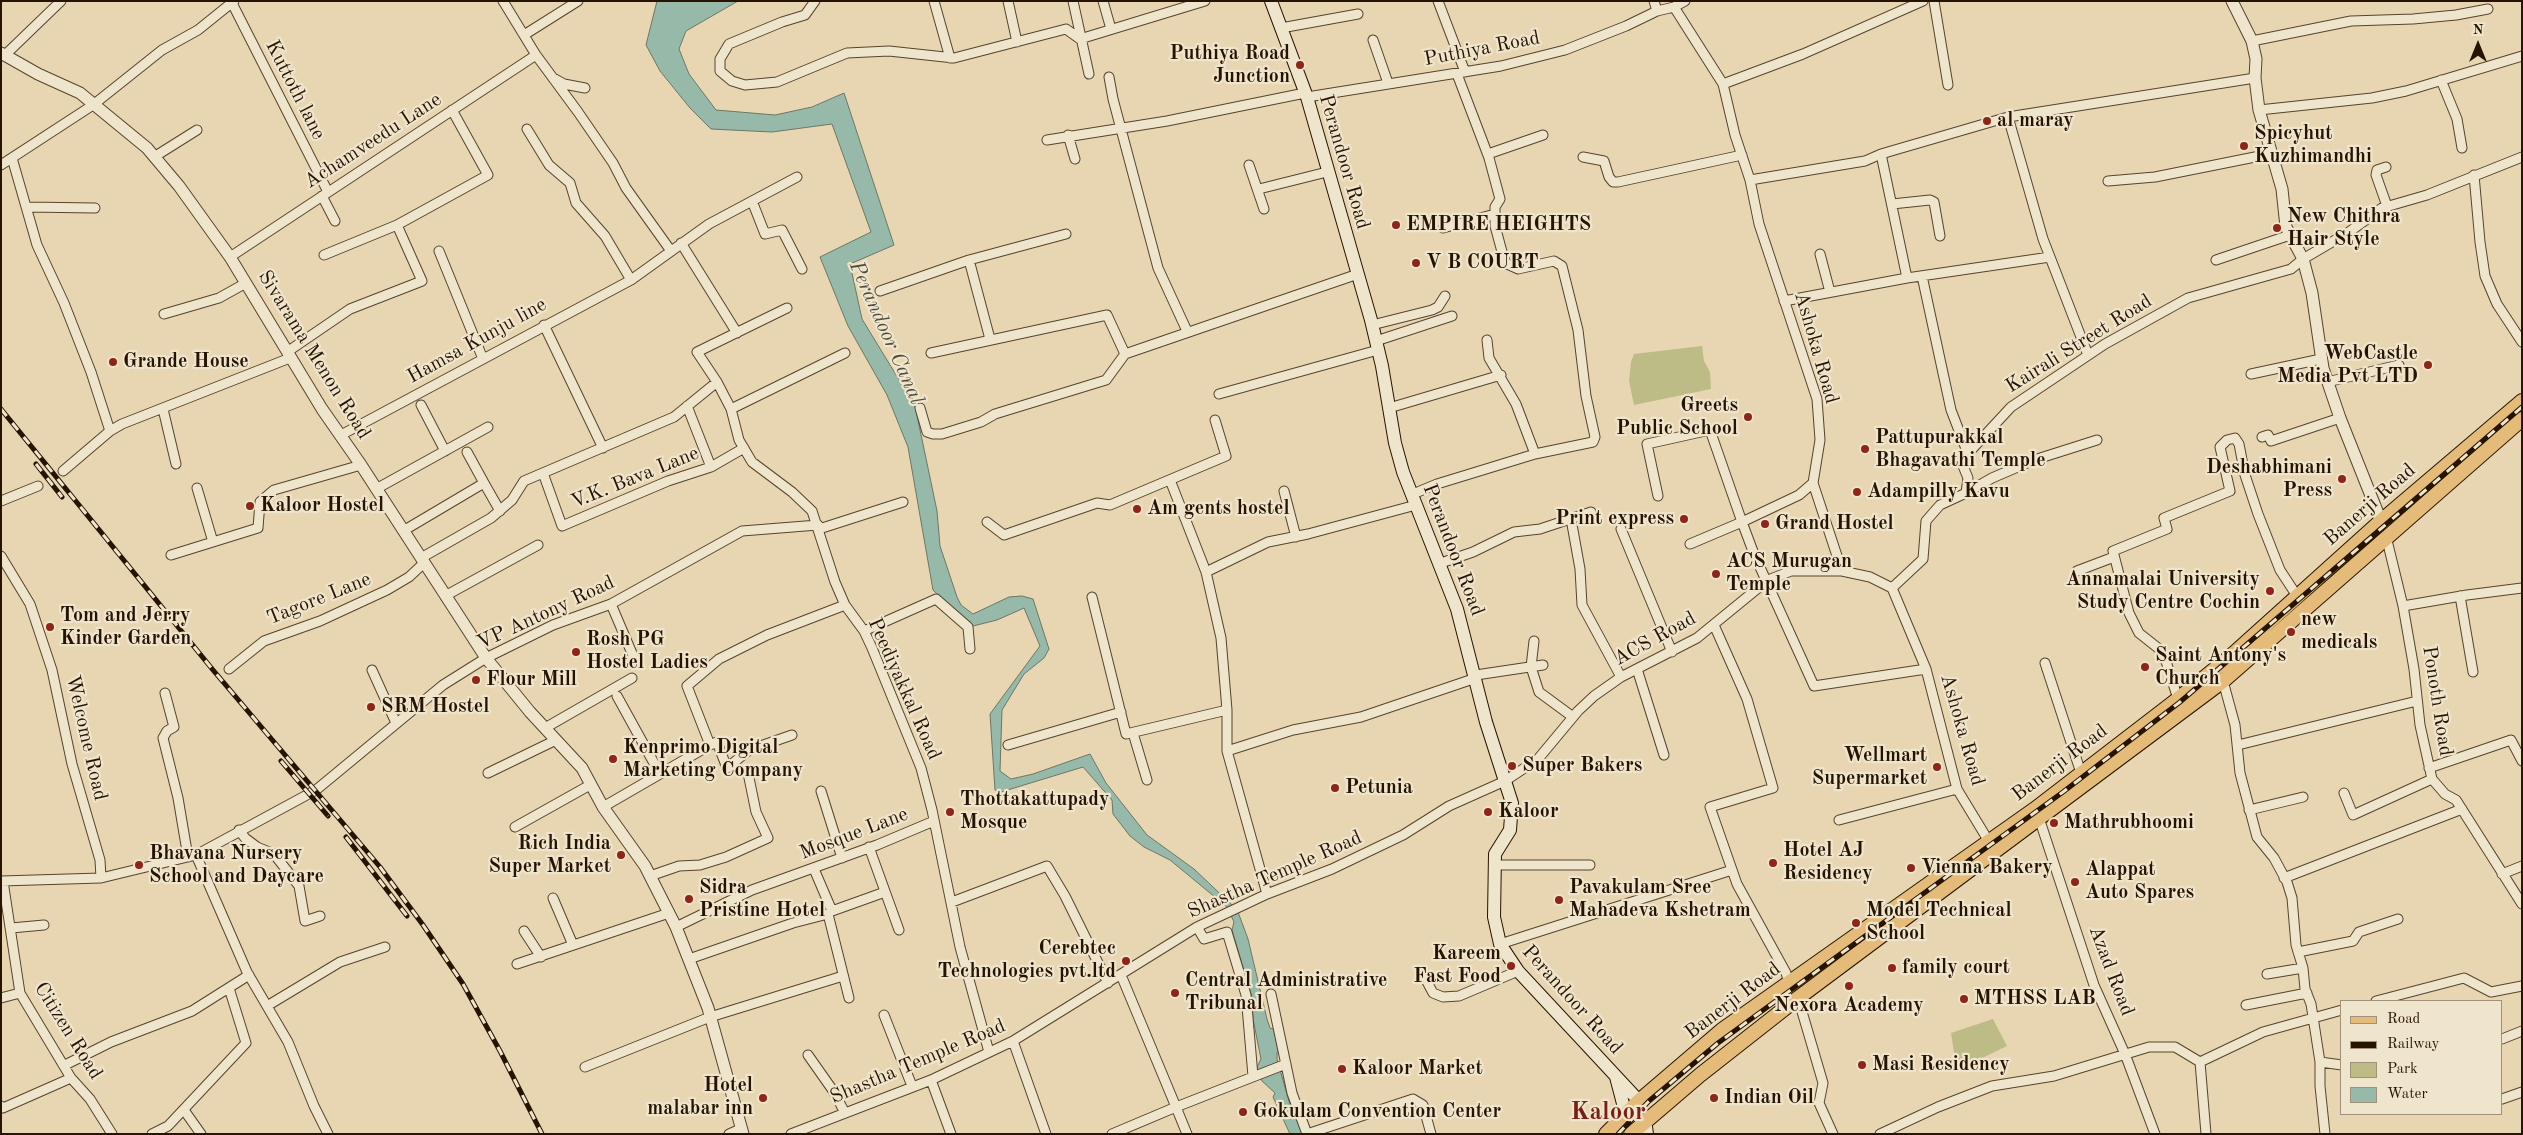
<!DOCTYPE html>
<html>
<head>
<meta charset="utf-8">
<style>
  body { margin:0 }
  #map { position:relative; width:2523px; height:1135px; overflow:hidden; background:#e7d6b1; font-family:"Old Standard TT",serif }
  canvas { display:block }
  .frame { position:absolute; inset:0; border:2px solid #261401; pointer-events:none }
  .legend { position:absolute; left:2340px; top:1000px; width:162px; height:115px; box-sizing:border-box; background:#efe4cc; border:1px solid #9f917b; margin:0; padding:6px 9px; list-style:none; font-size:15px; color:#261401 }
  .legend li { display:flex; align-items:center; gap:10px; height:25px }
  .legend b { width:25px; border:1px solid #9f917b }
  .north { position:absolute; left:2453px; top:20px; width:50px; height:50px; -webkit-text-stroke:4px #efe4cc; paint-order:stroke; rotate:0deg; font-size:14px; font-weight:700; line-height:20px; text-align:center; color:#261401 }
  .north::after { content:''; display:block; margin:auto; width:18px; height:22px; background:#261401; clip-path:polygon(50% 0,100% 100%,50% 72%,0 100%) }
</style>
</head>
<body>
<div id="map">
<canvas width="2523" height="1135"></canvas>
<div class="frame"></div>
<ul class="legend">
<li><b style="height:6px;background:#e4bb78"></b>Road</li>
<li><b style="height:6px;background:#261401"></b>Railway</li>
<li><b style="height:14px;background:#bdbc86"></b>Park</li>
<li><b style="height:14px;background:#97b9a9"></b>Water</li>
</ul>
<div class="north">N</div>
</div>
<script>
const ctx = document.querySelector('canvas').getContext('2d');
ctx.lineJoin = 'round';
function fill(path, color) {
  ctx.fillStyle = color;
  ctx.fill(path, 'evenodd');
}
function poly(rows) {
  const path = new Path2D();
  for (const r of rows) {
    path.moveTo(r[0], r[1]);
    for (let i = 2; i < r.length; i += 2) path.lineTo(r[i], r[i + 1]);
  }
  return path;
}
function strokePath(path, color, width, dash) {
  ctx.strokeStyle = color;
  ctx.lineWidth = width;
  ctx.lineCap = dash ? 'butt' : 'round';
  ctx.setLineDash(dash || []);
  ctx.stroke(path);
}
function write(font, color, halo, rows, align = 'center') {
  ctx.font = font + ' "Old Standard TT",serif';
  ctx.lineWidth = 4.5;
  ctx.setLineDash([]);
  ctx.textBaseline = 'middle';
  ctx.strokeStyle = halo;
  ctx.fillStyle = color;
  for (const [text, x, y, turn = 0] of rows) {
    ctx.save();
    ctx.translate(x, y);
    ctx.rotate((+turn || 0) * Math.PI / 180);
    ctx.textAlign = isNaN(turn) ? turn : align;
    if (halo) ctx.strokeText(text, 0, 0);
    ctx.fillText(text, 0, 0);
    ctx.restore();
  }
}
fill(poly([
  [1702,346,1704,361,1710,372,1711,389,1634,405,1629,381,1631,362,1634,354],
  [1993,1019,2007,1046,1978,1060,1956,1065,1951,1033]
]), '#bdbc86');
const water = poly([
  [657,1,738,1,686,31,679,49,689,74,716,110,775,115,812,107,844,93,894,245,850,264,862,319,915,406,937,511,940,546,957,597,961,605,973,614,1009,597,1022,596,1033,599,1049,649,1044,658,1024,674,1002,710,1000,771,1011,779,1033,774,1090,754,1106,783,1147,835,1194,869,1232,905,1238,912,1248,939,1267,1019,1270,1028,1276,1030,1280,1051,1277,1052,1277,1059,1290,1105,1303,1134,1290,1134,1273,1097,1275,1093,1262,1081,1256,1069,1261,1059,1253,1019,1252,997,1232,930,1234,922,1227,907,1170,860,1144,847,1130,836,1113,814,1112,800,1083,767,1001,792,995,790,990,714,1040,646,1024,608,997,620,969,627,933,590,908,447,887,395,848,326,820,257,871,232,832,124,772,132,711,129,690,108,660,71,646,45,657,1]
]);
fill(water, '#97b9a9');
strokePath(water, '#6a7766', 1);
const minor = poly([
  [503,1,536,55,578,112,613,163,626,188,671,251],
  [815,1,805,15,782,22,729,44,720,59,720,71,732,81,745,85,777,82,847,53,889,51,954,58,1066,29,1080,39,1205,1],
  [934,1,950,58],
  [1008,1,1017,42],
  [1073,1,1089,74],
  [1103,1,1111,29],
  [1438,1,1465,72],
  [1654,1,1657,11,1674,7,1723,84,1735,135,1750,180,1759,224,1817,399,1820,440,1813,483,1842,571,1870,577,1892,588,1926,669,1957,789,1988,840],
  [1934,1,1948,85],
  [232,3,328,192],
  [1674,7,1685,1],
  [1281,28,1358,14],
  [524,35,578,1],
  [1373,40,1388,83],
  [2252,41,2351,21,2413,19,2456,15,2488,9],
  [4,56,61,1],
  [1109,77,1113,99,1158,268,1187,331],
  [555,79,564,84,585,88],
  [2441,80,2457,119,2462,148],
  [1723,84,1803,54,1923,1],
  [1307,97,1501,66,1565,50,1626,26,1657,11],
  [2259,110,2372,98,2406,91,2522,56],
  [2008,117,2043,239,2088,355],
  [527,129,549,165,570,183,576,203,605,236,631,280],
  [1068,135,1075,159],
  [1047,140,1167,121,1305,93],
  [1488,154,1543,135],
  [154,157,197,130],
  [1583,157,1604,161,1609,177,1613,182,1618,182,1742,155],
  [12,158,37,245,64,303,91,372,110,431],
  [1,165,93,105,162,50,198,30,234,1],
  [1249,165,1264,209],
  [2386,167,2377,170,2376,175,2387,206],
  [2474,175,2480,242,2485,276,2497,304,2522,342],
  [1750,180,1865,161,1881,154],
  [2108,181,2155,177,2270,154],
  [1259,189,1327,172],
  [322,196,335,221],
  [752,201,765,234,782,230,802,269],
  [1892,204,1930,200,1934,202,1940,236],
  [27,207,95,208],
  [1443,228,1495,214],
  [681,243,737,333],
  [439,251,483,359],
  [1820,254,1830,292],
  [324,255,397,225,488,175,452,110],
  [230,257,536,55],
  [969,260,990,339],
  [2216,260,2290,235],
  [1922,276,1951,410,1968,454],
  [1907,278,1881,154,2008,117,2255,78],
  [880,291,969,260,1066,234],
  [1784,301,1907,278,2050,257],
  [787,308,697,352,717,382,731,409,739,440,752,462,792,492,812,511,835,582,845,605,864,631,872,648,921,768,932,810,960,947,989,1052],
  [164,314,219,298,246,283],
  [544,325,603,448],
  [1372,325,1432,310,1438,307,1445,296],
  [1487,340,1489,358,1516,404,1535,454],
  [1376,341,1452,316],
  [287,352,350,309,422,281,397,225],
  [931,353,1107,315,1125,354],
  [2251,374,2321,359],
  [2327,382,2399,365],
  [1219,394,1378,350],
  [421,405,445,451],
  [687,406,711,467],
  [920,408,927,432,933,434,942,434,981,422,995,414,1106,380,1125,354,1358,274],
  [1389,408,1501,375],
  [163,409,176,464],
  [731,409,845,353],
  [341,435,631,280,709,224,797,177],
  [2262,437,2268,435,2271,441,2340,418],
  [63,471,110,431,122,424,290,358],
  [543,473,562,526,668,481,711,467,744,448],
  [1170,480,1206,572,1221,638,1227,710,1227,751,1267,894],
  [484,483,500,511],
  [1813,483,1799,495,1742,522,1754,554,1814,686,1926,669],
  [197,488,213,542],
  [376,489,488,427],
  [1284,491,1296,537],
  [1966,493,1992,478,2034,460,2097,440],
  [1413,494,1437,484,1535,454,1593,442,1595,437,1586,396,1578,330,1562,266,1554,261,1518,269,1507,264,1504,259,1495,226,1495,207,1500,199,1489,158,1457,74],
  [1658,496,1647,444,1710,430,1742,522,1690,544],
  [1,501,38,486],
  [1571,519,1580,569,1582,605,1621,677],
  [987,522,1004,535,1097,503,1110,505,1226,456,1215,420],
  [819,529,903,502],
  [1621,529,1672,652],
  [403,531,484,483,467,452],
  [2386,536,2403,606,2414,669,2420,725,2432,779,2445,794,2456,800,2522,904],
  [171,555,258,528,260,502,274,490,361,465],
  [1,556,30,604,52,670,72,764,100,860,101,878],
  [421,558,491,518,512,500,524,481,674,417,717,382],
  [1441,563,1473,552,1514,532,1540,529,1591,512],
  [2077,571,2114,557],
  [1206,572,1268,542,1308,534,1416,505],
  [1892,588,1923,559,1926,521,1940,505,1966,493,1968,478,1961,461,2011,407,2105,344,2188,298,2291,269,2303,259,2349,232,2382,208,2427,195,2522,157],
  [445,596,538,545],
  [2460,596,2473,672],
  [1092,597,1126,734,1227,710],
  [611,604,634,658],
  [2403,606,2467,595,2522,588],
  [1714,625,1747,699,1773,788,1710,807,1737,884,1786,973,1789,983],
  [864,631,936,599,968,627,970,649],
  [1534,641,1531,667,1539,692,1573,717],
  [2045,663,2081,773],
  [229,669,264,641,320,621,387,590,409,577,424,563],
  [1637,669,1664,755],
  [372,670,396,723],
  [1476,675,1543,665],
  [2223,681,2235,725,2240,773,2257,837,2274,858,2287,882,2292,898,2296,945,2303,968,2305,989,2311,1004,2320,1062,2320,1086,2325,1134],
  [165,693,174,727,167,731,163,738,178,798,188,857],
  [617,696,660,774],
  [2178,699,2163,652,2139,633,2129,613,2113,551,2167,529,2164,518,2230,491,2220,447,2227,440,2235,438,2239,444,2245,475,2258,514,2280,570,2297,596],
  [545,728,632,678],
  [1133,733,1147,780],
  [710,745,717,742,727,768,749,750,792,735],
  [1008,745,1121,712],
  [2238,745,2417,701],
  [1227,751,1293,730,1361,717,1476,678],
  [2429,768,2511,740,2522,761],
  [488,773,556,740],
  [821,791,842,858],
  [2344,793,2353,815,2432,779],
  [603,807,710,745,687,686,719,659,767,635,845,605],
  [2249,810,2303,797],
  [2038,815,2094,985,2125,1054,2155,1134],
  [1839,820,1957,789],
  [515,827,590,785],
  [239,830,245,838,257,847,274,854,299,886,305,921,320,916],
  [869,847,899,930],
  [196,855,247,972,288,1042,314,1106,328,1134],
  [1494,865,1590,865],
  [814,869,832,911,885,892],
  [2502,874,2522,866],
  [650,876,679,866,700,865,726,857,768,838,756,812,748,773],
  [2284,878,2462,809],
  [1,881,101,878,196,855,316,790,443,685,486,658,553,625,611,604,742,531,818,525],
  [3,881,20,993,71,1078,90,1099,112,1134],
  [553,898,573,945],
  [952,902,1047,866,1065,896,1108,983],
  [676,927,752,890,877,845,934,821],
  [1197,927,1204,939,1227,932,1246,995,1253,1076],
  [11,928,44,925],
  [524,931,541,957],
  [1500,944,1732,870],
  [2298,952,2353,941,2359,932,2398,919],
  [689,959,793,923,828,914,849,998],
  [517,964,669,913],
  [2267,974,2303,968],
  [1425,978,1433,993,1443,997,1459,996,1518,971],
  [1271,994,1292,1093,1307,1134,1413,1099,1423,1105,1431,1134],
  [1,998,20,993],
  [1798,998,1823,1083,1819,1103,1833,1134],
  [2376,1001,2464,978,2491,992,2522,986],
  [2246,1005,2307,993],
  [267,1006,340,962,385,947],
  [884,1015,912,1086],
  [2502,1039,2522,1031],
  [1013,1041,1046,1134],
  [808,1055,834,1092,845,1113],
  [2200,1062,2206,1134],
  [2320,1062,2342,1065],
  [65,1065,111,1042,192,1011,249,975],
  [585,1067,710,1017,843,976],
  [931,1080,951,1134],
  [2502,1099,2522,1092],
  [1,1106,3,1108,71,1078],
  [184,1110,201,1134],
  [152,1134,168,1126,246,1043,229,988],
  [729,1134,740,1129],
  [791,1134,931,1080,1013,1041,1197,927,1267,894,1332,869,1403,835,1449,806,1505,781,1538,759,1578,711,1594,696,1621,677,1697,638,1768,580,1791,571,1842,571],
  [1112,1134,1176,1107,1121,975],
  [1187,1134,1176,1107,1286,1064],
  [1880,1134,1938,1107,1992,1086,2054,1076,2149,1047,2175,1047,2200,1062,2263,1032,2342,1010]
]);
const tertiary = poly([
  [2232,1,2252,41,2256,59,2255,78,2259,110,2282,189,2286,227,2303,259,2312,293,2323,368,2340,418,2381,521],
  [1,53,38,74,80,93,147,148,179,186,230,257,322,409,361,465,486,658,530,712,582,768,603,807,645,866,676,927,708,1008,743,1134]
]);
const secondary = poly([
  [1271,1,1307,97,1371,320,1382,366,1395,443,1403,472,1457,609,1486,722,1512,803,1510,830,1495,854,1494,917,1500,944,1518,971,1639,1101],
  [1616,1077,1626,1115],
  [1645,1120,1647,1134]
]);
const primary = poly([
  [1606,1134,1639,1101,1722,1030,2035,809,2178,699,2230,657,2381,521,2522,401],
  [1631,1134,1700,1075,1798,998,2223,681,2522,419]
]);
strokePath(minor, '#56442d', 11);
strokePath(tertiary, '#56442d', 13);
strokePath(secondary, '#261401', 14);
strokePath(primary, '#261401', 16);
strokePath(minor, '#efe4cc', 9);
strokePath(tertiary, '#efe4cc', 11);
strokePath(secondary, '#efe4cc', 12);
strokePath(primary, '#e4bb78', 14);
const rail = poly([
  [1,409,213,670,380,867,423,925,463,984,500,1051,542,1134],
  [36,464,62,497],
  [281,761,328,816],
  [346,837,407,916],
  [1618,1134,1649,1101,1718,1043,2063,792,2180,702,2522,407]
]);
strokePath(rail, '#261401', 5);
strokePath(rail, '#efe4cc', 3, [9]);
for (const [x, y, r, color] of [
  [1300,65,5,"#8f2418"],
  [1987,121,5,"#8f2418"],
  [2244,146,5,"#8f2418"],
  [1396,225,5,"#8f2418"],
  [2277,228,5,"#8f2418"],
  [1416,263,5,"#8f2418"],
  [113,362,5,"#8f2418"],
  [2428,365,5,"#8f2418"],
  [1748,417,5,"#8f2418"],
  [1865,449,5,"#8f2418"],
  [2342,479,5,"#8f2418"],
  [1857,492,5,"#8f2418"],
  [250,506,5,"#8f2418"],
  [1137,509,5,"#8f2418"],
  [1684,519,5,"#8f2418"],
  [1765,524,5,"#8f2418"],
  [1716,574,5,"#8f2418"],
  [2270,591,5,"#8f2418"],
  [50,627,5,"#8f2418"],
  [2291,632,5,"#8f2418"],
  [576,652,5,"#8f2418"],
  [2145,667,5,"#8f2418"],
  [476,680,5,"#8f2418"],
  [371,707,5,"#8f2418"],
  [613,759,5,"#8f2418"],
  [1512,766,5,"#8f2418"],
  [1937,767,5,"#8f2418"],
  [1335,788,5,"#8f2418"],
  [950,812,5,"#8f2418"],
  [1488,812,5,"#8f2418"],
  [2054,823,5,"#8f2418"],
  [621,855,5,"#8f2418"],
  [1773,863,5,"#8f2418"],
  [139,865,5,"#8f2418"],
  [1911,868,5,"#8f2418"],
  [2075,882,5,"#8f2418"],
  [689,899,5,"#8f2418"],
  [1559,900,5,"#8f2418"],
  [1856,923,5,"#8f2418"],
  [1126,961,5,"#8f2418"],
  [1511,966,5,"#8f2418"],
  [1892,968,5,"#8f2418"],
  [1849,986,5,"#8f2418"],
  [1175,993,5,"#8f2418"],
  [1964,999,5,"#8f2418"],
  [1862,1065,5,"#8f2418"],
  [1342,1069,5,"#8f2418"],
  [763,1098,5,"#8f2418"],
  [1714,1098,5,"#8f2418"],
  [1243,1112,5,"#8f2418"]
]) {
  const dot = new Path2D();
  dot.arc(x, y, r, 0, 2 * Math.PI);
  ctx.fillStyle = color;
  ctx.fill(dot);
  strokePath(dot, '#efe4cc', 2);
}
write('20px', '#261401', '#efe4cc', [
  ["Puthiya Road",1482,49,-11],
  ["Kuttoth lane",295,90,63],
  ["Achamveedu Lane",373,141,-33],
  ["Perandoor Road",1344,162,74],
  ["Hamsa Kunju line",477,341,-29],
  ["Kairali Street Road",2079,344,-32],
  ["Ashoka Road",1816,348,74],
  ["Sivarama Menon Road",314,355,58],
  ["V.K. Bava Lane",635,478,-22],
  ["Banerji Road",2370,505,-41],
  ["Perandoor Road",1453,550,69],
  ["Tagore Lane",319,599,-22],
  ["VP Antony Road",546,613,-25],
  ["ACS Road",1655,639,-29],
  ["Peediyakkal Road",904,689,66],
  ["Ponoth Road",2437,701,81],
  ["Ashoka Road",1962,730,74],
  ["Welcome Road",86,738,77],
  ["Banerji Road",2060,763,-37],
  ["Mosque Lane",854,834,-21],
  ["Shastha Temple Road",1275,875,-24],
  ["Azad Road",2111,971,69],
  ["Perandoor Road",1572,1000,48],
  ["Banerji Road",1733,1001,-37],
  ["Citizen Road",68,1031,58],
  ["Shastha Temple Road",918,1062,-23]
]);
write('bold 20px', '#261401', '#efe4cc', [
  ["Puthiya Road",1290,54,"right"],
  ["Junction",1290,77,"right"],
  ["al maray",1997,121],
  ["Spicyhut",2254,134],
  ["Kuzhimandhi",2254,157],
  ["New Chithra",2287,217],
  ["Hair Style",2287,240],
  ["EMPIRE HEIGHTS",1406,225],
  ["V B COURT",1426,263],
  ["WebCastle",2418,354,"right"],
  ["Media Pvt LTD",2418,377,"right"],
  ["Grande House",123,362],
  ["Greets",1738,406,"right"],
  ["Public School",1738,429,"right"],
  ["Pattupurakkal",1875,438],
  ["Bhagavathi Temple",1875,461],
  ["Deshabhimani",2332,468,"right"],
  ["Press",2332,491,"right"],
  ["Adampilly Kavu",1867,492],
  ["Kaloor Hostel",260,506],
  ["Am gents hostel",1147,509],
  ["Print express",1674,519,"right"],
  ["Grand Hostel",1775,524],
  ["ACS Murugan",1726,562],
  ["Temple",1726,585],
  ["Annamalai University",2260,580,"right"],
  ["Study Centre Cochin",2260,603,"right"],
  ["Tom and Jerry",60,616],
  ["Kinder Garden",60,639],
  ["new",2301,620],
  ["medicals",2301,643],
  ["Rosh PG",586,640],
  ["Hostel Ladies",586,663],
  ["Saint Antony's",2155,656],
  ["Church",2155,679],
  ["Flour Mill",486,680],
  ["SRM Hostel",381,707],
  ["Kenprimo Digital",623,748],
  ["Marketing Company",623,771],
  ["Wellmart",1927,756,"right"],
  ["Supermarket",1927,779,"right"],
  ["Super Bakers",1522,766],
  ["Petunia",1345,788],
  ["Thottakattupady",960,800],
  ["Mosque",960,823],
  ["Kaloor",1498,812],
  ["Mathrubhoomi",2064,823],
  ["Rich India",611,844,"right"],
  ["Super Market",611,867,"right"],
  ["Hotel AJ",1783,851],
  ["Residency",1783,874],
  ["Bhavana Nursery",149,854],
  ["School and Daycare",149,877],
  ["Vienna Bakery",1921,868],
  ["Alappat",2085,870],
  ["Auto Spares",2085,893],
  ["Sidra",699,888],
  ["Pristine Hotel",699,911],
  ["Pavakulam Sree",1569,888],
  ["Mahadeva Kshetram",1569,911],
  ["Model Technical",1866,911],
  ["School",1866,934],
  ["Cerebtec",1116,949,"right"],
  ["Technologies pvt.ltd",1116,972,"right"],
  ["Kareem",1501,954,"right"],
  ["Fast Food",1501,977,"right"],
  ["family court",1902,968],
  ["Central Administrative",1185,981],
  ["Tribunal",1185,1004],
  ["MTHSS LAB",1974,999],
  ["Nexora Academy",1849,1006,"center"],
  ["Masi Residency",1872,1065],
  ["Kaloor Market",1352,1069],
  ["Hotel",753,1086,"right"],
  ["malabar inn",753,1109,"right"],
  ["Indian Oil",1724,1098],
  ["Gokulam Convention Center",1253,1112]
], 'left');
write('italic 21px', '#4e4e3c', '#efe4cc', [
  ["Perandoor Canal",886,333,66]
]);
write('bold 25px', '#7a1f14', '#efe4cc', [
  ["Kaloor",1608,1112]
]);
</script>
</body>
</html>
